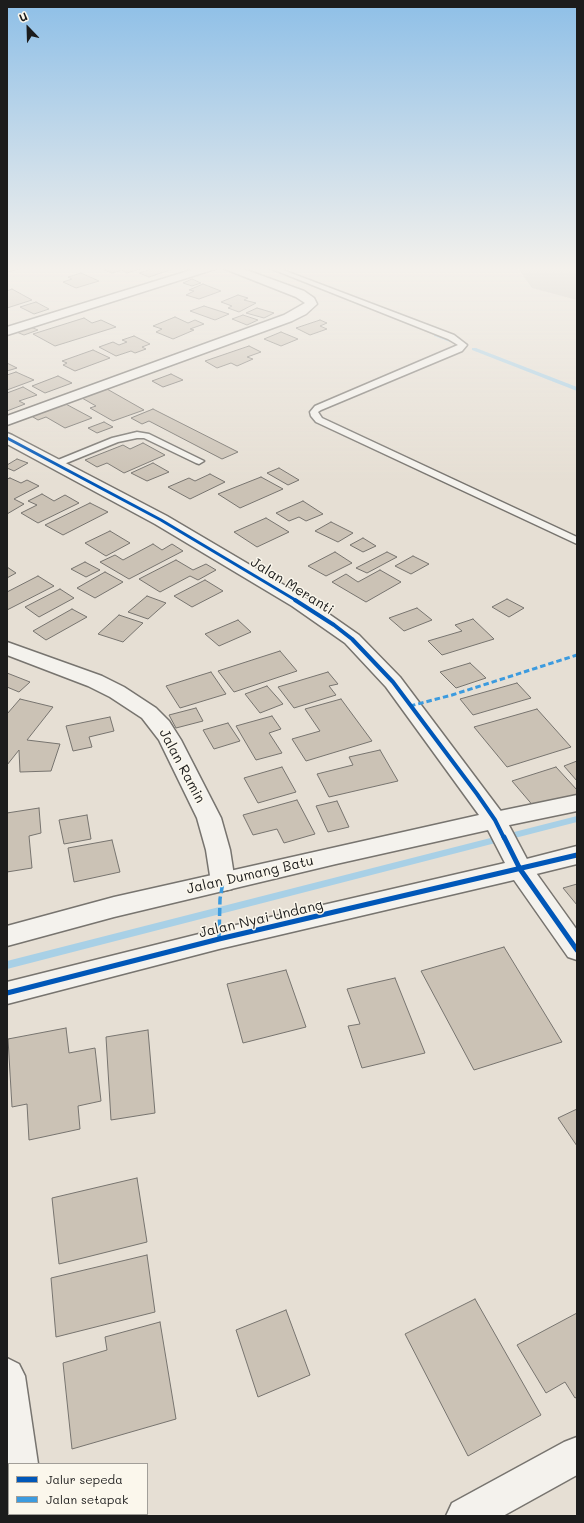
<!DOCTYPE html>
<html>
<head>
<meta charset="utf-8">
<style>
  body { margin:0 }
  #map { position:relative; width:584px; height:1523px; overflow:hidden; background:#e6dfd4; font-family:Mali,sans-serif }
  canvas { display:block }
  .frame { position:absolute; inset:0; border:8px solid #1c1c1c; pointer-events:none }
  .legend { position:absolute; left:8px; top:1463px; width:140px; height:52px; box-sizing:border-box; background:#fbf7ec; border:1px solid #a29f99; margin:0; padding:5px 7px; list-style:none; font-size:12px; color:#1c1c1c }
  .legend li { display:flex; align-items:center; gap:8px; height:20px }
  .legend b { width:20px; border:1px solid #a29f99 }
  .north { position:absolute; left:8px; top:8px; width:40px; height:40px; -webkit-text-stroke:3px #fbf7ec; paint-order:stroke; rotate:337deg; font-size:11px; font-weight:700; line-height:16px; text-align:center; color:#1c1c1c }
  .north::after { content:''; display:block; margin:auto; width:14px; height:18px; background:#1c1c1c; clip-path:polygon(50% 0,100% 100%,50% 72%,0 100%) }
</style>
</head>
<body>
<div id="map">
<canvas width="584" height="1523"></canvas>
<div class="frame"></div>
<ul class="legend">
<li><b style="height:5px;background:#0057b8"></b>Jalur sepeda</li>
<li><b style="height:5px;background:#3c9bdf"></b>Jalan setapak</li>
</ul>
<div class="north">U</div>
</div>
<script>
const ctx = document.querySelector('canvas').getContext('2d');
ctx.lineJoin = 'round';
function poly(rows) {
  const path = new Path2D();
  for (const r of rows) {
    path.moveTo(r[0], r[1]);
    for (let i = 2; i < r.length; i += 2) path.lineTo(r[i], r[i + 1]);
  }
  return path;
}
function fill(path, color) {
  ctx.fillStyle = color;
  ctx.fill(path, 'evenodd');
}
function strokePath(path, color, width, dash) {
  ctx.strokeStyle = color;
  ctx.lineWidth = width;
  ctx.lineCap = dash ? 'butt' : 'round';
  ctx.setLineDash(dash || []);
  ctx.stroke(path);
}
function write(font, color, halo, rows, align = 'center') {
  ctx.font = font + ' Mali,sans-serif';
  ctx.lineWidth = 3;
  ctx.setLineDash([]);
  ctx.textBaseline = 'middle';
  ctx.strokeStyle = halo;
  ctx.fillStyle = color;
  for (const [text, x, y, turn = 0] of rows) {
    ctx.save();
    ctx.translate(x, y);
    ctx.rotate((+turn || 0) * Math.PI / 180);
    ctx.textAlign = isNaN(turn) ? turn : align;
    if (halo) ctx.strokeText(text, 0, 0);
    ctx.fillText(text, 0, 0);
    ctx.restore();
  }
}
fill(poly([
  [434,334,438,334,454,341,450,342,434,336,434,334],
  [472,348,476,348,577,387,577,391,472,350,472,348],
  [577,816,577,822,7,969,7,961,577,816]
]), '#a8d0e6');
fill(poly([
  [517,267,577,267,577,300,532,288,517,267]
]), '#c8c4bc');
const building = poly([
  [7,267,27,267,7,272,7,267],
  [112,267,146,267,127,273,122,270,112,273,104,270,113,267,112,267],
  [159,267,176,268,149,277,139,273,159,267],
  [81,273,99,281,76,288,63,282,72,279,68,277,81,273],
  [192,279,201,283,192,286,183,283,192,279],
  [203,284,221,291,199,299,186,295,194,291,189,290,203,284],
  [12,289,32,300,7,308,7,291,12,289],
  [238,295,248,298,244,300,256,303,239,312,228,308,232,306,221,302,238,295],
  [36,302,49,309,34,314,20,307,36,302],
  [204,306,229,314,215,320,190,311,204,306],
  [257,308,274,313,264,318,246,313,257,308],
  [243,315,258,320,247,325,232,319,243,315],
  [175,317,188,323,195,320,204,324,190,329,194,330,173,339,156,332,162,329,153,326,175,317],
  [84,318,92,323,101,320,116,327,55,346,33,334,84,318],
  [320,320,327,323,320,326,327,329,310,335,296,328,320,320],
  [28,326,38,330,24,335,14,331,28,326],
  [281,332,298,339,281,346,264,339,281,332],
  [134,336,150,344,142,347,146,349,135,353,131,351,116,356,99,347,113,342,119,345,127,342,122,340,134,336],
  [249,346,261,352,247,357,253,359,237,366,231,363,217,368,205,361,249,346],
  [93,350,110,358,75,371,63,365,67,363,62,361,93,350],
  [7,363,17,368,7,371,7,363],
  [16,372,34,380,7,390,7,375,16,372],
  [171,374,183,380,163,387,152,381,171,374],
  [58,376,72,383,45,393,32,386,58,376],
  [23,387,37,395,19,401,25,404,7,411,7,393,23,387],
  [107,389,144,410,113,421,90,408,96,406,82,398,107,389],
  [62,402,92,418,65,428,46,417,38,420,28,414,62,402],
  [153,409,238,452,222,459,149,421,142,424,131,418,153,409],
  [104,422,113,427,97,433,88,428,104,422],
  [143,443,165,455,124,473,107,463,97,467,85,460,123,445,130,449,143,443],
  [17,459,28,463,14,471,7,468,7,465,17,459],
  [153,463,169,472,147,481,131,473,153,463],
  [279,468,299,480,288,485,267,473,279,468],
  [210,474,225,482,190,499,168,487,189,478,195,481,210,474],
  [261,477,283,489,240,508,218,494,261,477],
  [10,478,21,483,27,480,39,486,14,499,24,504,7,514,7,479,10,478],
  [42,494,54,501,65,495,79,503,38,523,21,513,37,505,28,501,42,494],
  [303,501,323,514,306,521,299,517,289,521,276,513,303,501],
  [90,503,108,512,63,535,45,525,90,503],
  [266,518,289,532,257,547,234,532,266,518],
  [331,522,353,533,338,542,315,531,331,522],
  [110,531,130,543,106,556,85,543,110,531],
  [363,538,376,546,363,552,350,545,363,538],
  [153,544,162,550,172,544,183,551,129,579,100,562,115,555,123,560,153,544],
  [335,552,352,563,326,576,308,566,335,552],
  [387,552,397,557,367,573,356,568,387,552],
  [413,556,429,564,411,574,395,566,413,556],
  [176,560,193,570,206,564,216,570,198,580,190,576,160,592,139,579,176,560],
  [85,562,100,570,86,577,71,569,85,562],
  [7,567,16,573,7,578,7,567],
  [380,570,401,582,366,602,332,582,346,574,358,582,380,570],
  [105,572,123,582,95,598,77,588,105,572],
  [38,576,54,586,7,610,7,592,38,576],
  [205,580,223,591,192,607,174,596,205,580],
  [60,589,74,598,39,617,25,607,60,589],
  [147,596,166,603,148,619,128,612,147,596],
  [507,599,524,608,509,617,492,607,507,599],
  [417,608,432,620,404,631,389,618,417,608],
  [72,609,87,617,46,640,33,631,72,609],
  [119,615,143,623,123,642,98,634,119,615],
  [473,619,494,639,442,655,428,641,462,631,455,625,473,619],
  [238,620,251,632,219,646,205,634,238,620],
  [280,651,297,671,234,692,218,671,280,651],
  [470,663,486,678,456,688,440,672,470,663],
  [211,672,226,694,180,708,166,686,211,672],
  [328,672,338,684,329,686,336,695,294,708,278,687,328,672],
  [7,673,30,682,19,692,7,687,7,673],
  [517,683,531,698,473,715,460,699,517,683],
  [267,686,283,704,260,713,245,694,267,686],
  [20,699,53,707,27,740,60,744,51,771,20,772,19,750,7,765,7,714,20,699],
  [341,699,372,741,306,761,292,739,320,731,305,709,341,699],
  [196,708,203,721,176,728,169,715,196,708],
  [537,709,571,747,507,767,474,727,537,709],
  [272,716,281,729,269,733,282,753,256,760,236,726,272,716],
  [110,717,114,731,89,737,92,747,73,751,66,726,110,717],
  [228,723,240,741,214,749,203,730,228,723],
  [380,750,398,781,329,797,317,774,353,765,349,757,380,750],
  [577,761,577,781,564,766,577,761],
  [282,767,296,792,258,803,244,778,282,767],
  [556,767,577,790,577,794,535,808,512,781,556,767],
  [297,800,315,834,284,843,277,829,253,835,243,815,297,800],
  [337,801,349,827,328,832,316,806,337,801],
  [39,808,41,833,29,836,32,868,7,872,7,813,39,808],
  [87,815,91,839,64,844,59,820,87,815],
  [112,840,120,872,74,882,68,848,112,840],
  [577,884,577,905,563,888,577,884],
  [504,947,562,1042,474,1070,421,971,504,947],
  [286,970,306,1027,243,1043,227,984,286,970],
  [395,978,425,1053,362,1068,348,1026,360,1024,347,989,395,978],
  [66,1028,69,1053,95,1048,101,1101,78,1106,80,1129,29,1140,27,1104,12,1107,8,1039,66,1028],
  [148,1030,155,1113,111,1120,106,1037,148,1030],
  [577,1109,577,1146,558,1118,577,1109],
  [137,1178,147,1242,59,1264,52,1198,137,1178],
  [147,1255,155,1312,56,1337,51,1278,147,1255],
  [475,1299,541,1415,468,1456,405,1334,475,1299],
  [286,1310,310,1375,258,1397,236,1330,286,1310],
  [577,1313,577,1397,575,1398,565,1382,546,1393,517,1345,577,1313],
  [160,1322,176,1419,72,1449,63,1363,107,1350,105,1337,160,1322],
  [74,1514,134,1514,134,1516,74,1516,74,1514]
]);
fill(building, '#cbc2b5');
strokePath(building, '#77746f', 1);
const service = poly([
  [267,267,275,267,454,335,467,345,462,351,321,410,318,412,322,418,577,537,577,544,316,422,311,416,310,412,315,406,458,345,448,339,267,267],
  [137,432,149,434,204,461,199,464,196,463,144,438,137,438,118,442,59,466,53,466,51,464,53,462,112,438,137,432]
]);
const minor = poly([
  [201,267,217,267,215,269,7,335,7,327,201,267],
  [224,267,238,267,304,291,314,298,317,304,306,314,292,321,7,425,7,416,284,315,305,303,296,297,225,269,224,267],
  [7,642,102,676,124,687,156,708,169,721,181,740,221,818,230,850,235,882,232,889,223,891,214,889,211,882,206,850,197,818,159,740,142,718,110,697,88,686,7,655,7,642],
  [577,795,577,811,495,828,487,826,483,820,487,814,495,812,577,795],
  [577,846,577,864,520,878,511,875,508,869,511,863,577,846],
  [7,1358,19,1364,25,1376,38,1464,9,1464,9,1478,7,1477,7,1358],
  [577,1437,577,1475,503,1516,446,1516,452,1503,564,1442,577,1437],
  [10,1514,48,1514,48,1516,10,1516,10,1514]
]);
const tertiary = poly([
  [7,433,12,435,167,516,306,598,359,635,400,677,503,814,529,863,577,930,577,960,568,957,514,880,219,949,7,1004,7,982,219,929,505,863,488,830,336,864,114,917,7,946,7,926,114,897,479,815,386,687,345,643,292,606,155,524,7,444,7,433]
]);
strokePath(service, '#77746f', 3);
strokePath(minor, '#77746f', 3);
strokePath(tertiary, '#77746f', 3);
fill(service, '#f4f2ed');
fill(minor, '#f4f2ed');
fill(tertiary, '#f4f2ed');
strokePath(poly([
  [410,706,452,695,577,655]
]), '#3c9bdf', 3, [5.5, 3]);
strokePath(poly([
  [219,939,220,899,223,882]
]), '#3c9bdf', 3.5, [8, 3.5]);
strokePath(poly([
  [7,438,161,520,297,601]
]), '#0057b8', 3);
strokePath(poly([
  [295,600,334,625,352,639,393,682,477,794,495,820,504,838]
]), '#0057b8', 4);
strokePath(poly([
  [504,837,520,869,577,950],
  [7,993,219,939,577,855]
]), '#0057b8', 5);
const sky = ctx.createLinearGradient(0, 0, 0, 480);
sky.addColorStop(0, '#8ebfe7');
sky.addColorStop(0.56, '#f4f1ec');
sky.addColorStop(1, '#f4f1ec00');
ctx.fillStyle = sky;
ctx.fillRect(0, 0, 584, 480);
write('14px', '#1c1c1c', '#fbf7ec', [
  ["Jalan Meranti",292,586,32],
  ["Jalan Ramin",182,766,62],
  ["Jalan Dumang Batu",250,875,-13],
  ["Jalan Nyai Undang",261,919,-13]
]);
</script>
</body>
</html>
